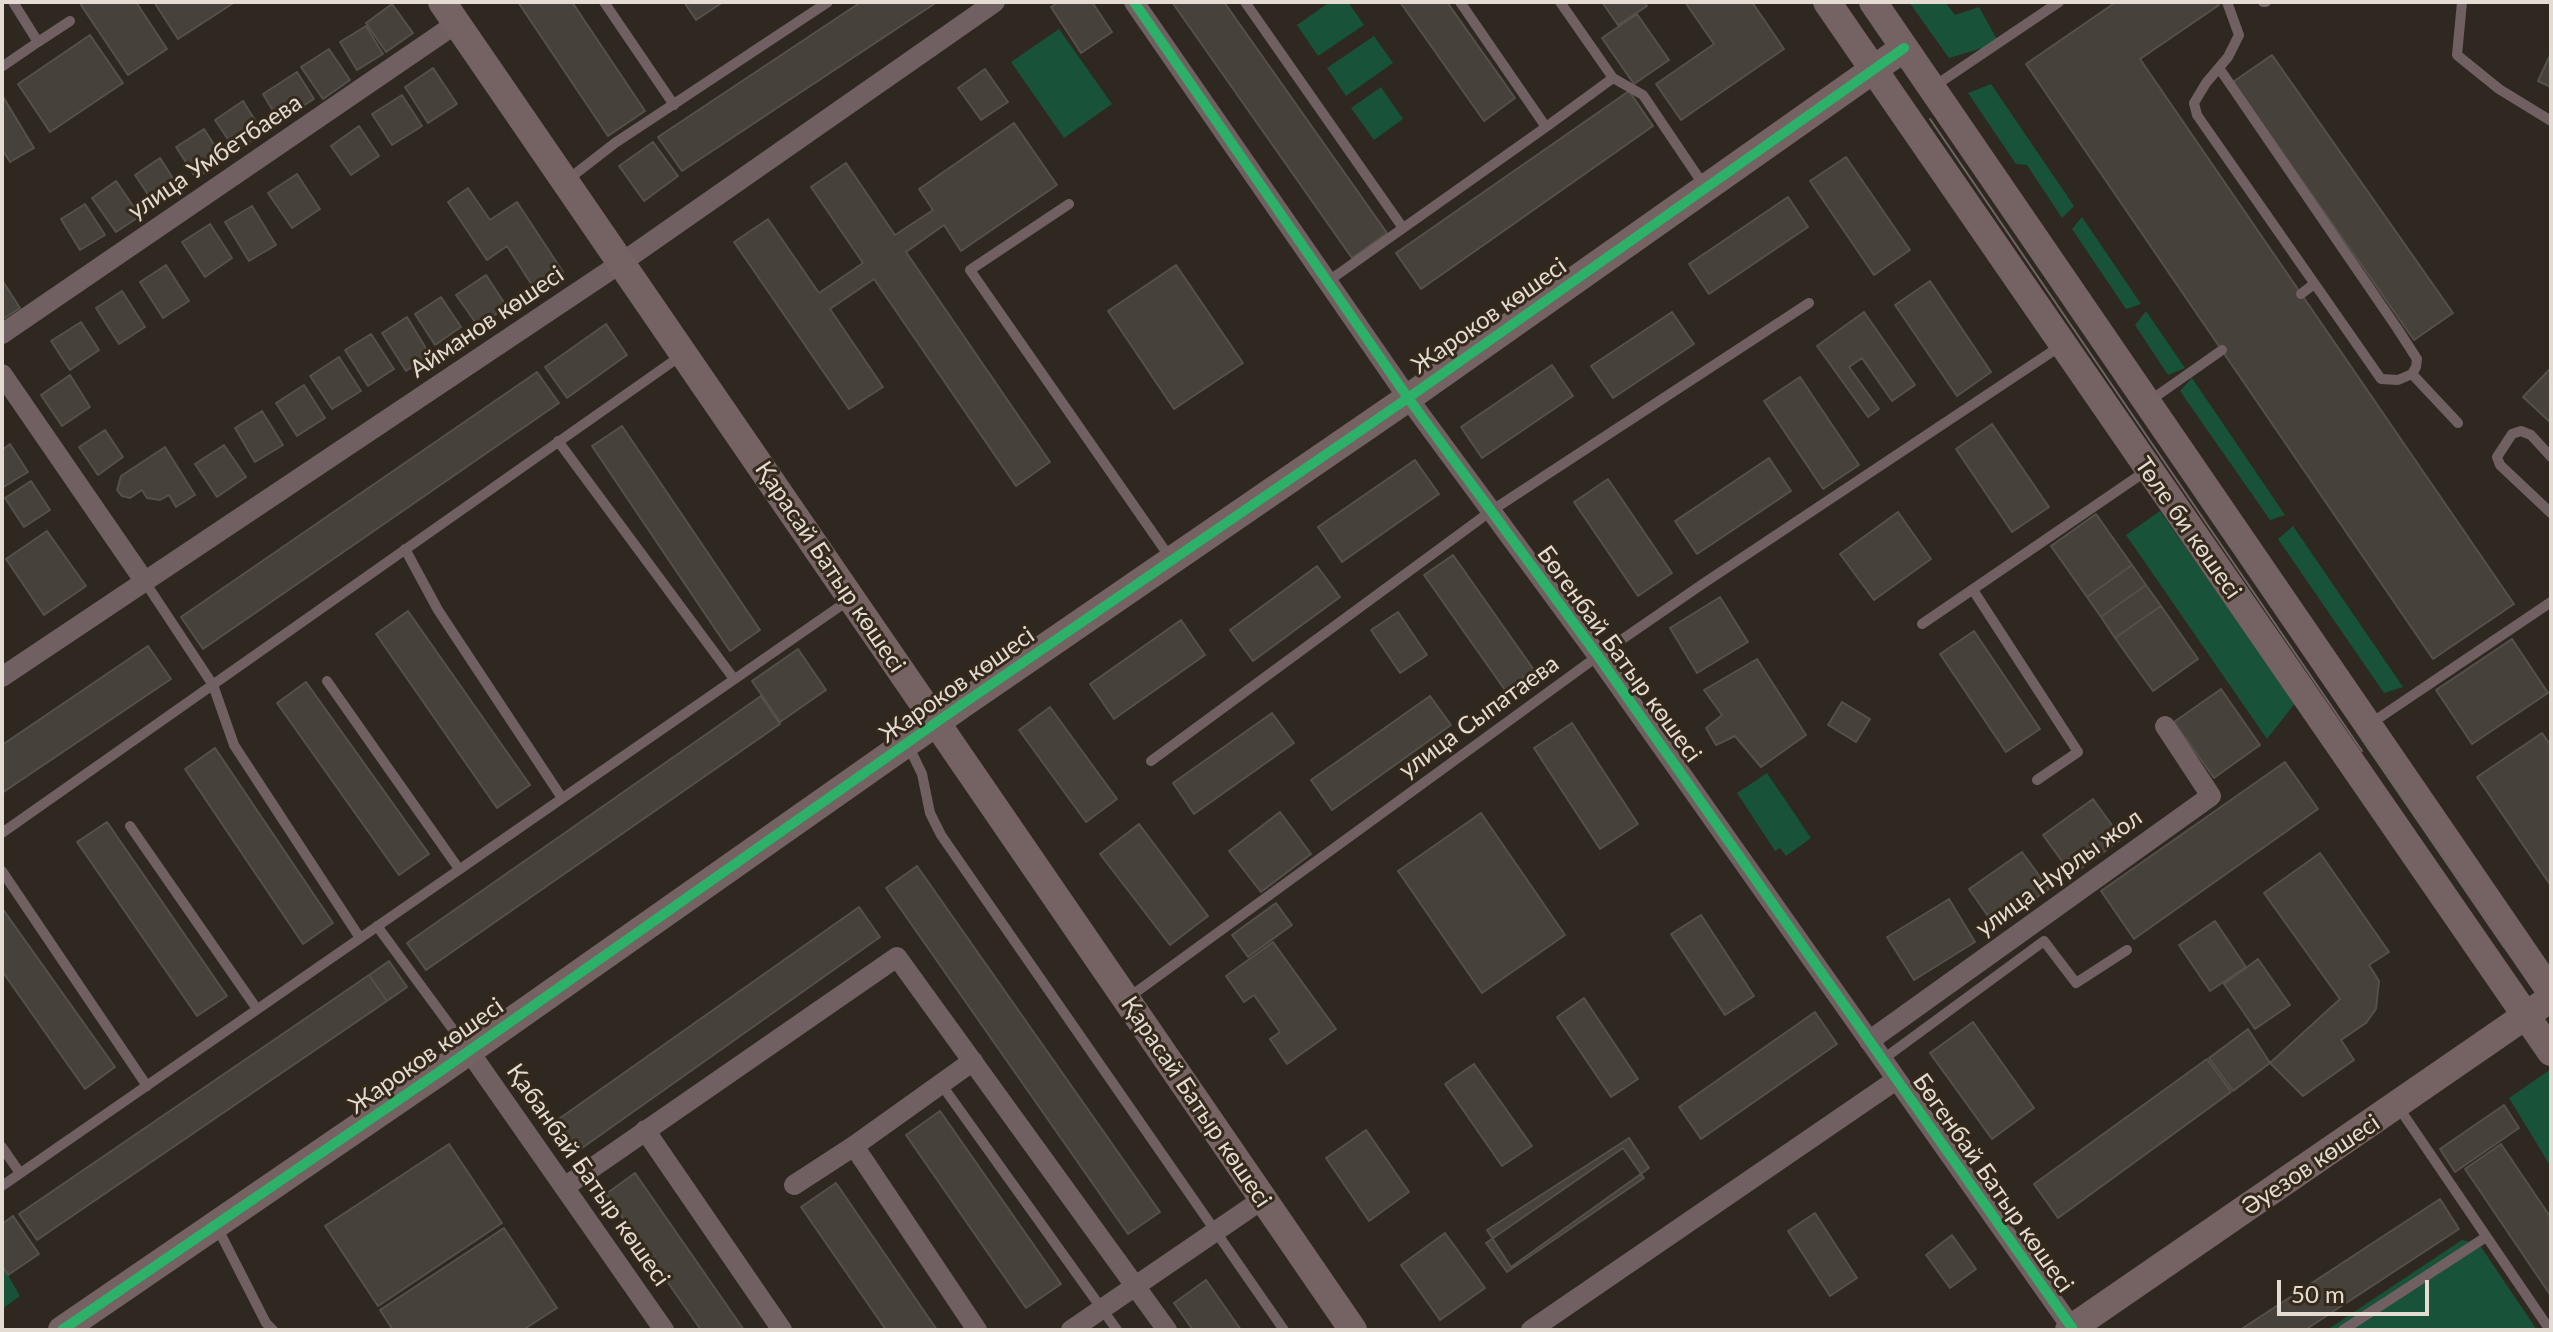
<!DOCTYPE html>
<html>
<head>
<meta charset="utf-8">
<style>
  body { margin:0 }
  #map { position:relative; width:2553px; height:1332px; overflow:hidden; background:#2e2821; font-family:Lato,sans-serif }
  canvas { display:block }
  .frame { position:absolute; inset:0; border:4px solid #e4dcd3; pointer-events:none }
  .scale { position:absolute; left:2277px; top:1280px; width:152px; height:36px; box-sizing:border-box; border:4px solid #e4dcd3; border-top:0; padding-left:10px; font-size:24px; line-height:28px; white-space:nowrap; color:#e4dcd3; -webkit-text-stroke:6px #34291b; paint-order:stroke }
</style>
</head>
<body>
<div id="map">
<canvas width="2553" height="1332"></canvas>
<div class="frame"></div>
<div class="scale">50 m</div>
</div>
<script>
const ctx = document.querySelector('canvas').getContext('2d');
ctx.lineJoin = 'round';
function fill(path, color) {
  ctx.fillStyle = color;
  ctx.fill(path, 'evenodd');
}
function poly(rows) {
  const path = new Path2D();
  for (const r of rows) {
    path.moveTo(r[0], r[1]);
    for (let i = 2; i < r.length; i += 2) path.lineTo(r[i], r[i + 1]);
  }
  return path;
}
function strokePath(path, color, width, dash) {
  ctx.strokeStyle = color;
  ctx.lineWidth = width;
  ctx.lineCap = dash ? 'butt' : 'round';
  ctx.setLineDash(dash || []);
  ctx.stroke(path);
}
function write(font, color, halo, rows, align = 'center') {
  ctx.font = font + ' Lato,sans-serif';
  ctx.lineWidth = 6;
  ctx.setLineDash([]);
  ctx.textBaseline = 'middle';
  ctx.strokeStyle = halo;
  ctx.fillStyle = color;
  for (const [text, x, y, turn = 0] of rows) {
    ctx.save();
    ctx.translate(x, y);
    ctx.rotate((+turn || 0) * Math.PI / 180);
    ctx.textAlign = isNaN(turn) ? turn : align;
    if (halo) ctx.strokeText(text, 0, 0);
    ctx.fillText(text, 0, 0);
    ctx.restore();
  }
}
fill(poly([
  [1330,2,1348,2,1364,25,1318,56,1297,25],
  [1909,2,1945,2,1955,15,1979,7,1999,43,1949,58],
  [1059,29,1112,104,1064,138,1011,62],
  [1374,36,1393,63,1346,96,1327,68],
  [1991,84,2074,206,2062,218,2027,165,2016,164,1968,93],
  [1381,87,1403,119,1374,140,1351,108],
  [2082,217,2141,304,2126,309,2072,229],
  [2146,311,2185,368,2168,375,2135,325],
  [2192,378,2285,515,2270,520,2180,391],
  [2160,511,2295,703,2267,739,2126,535],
  [2293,526,2403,687,2384,693,2278,539],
  [1767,773,1811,838,1786,856,1780,848,1775,851,1737,793],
  [2551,1069,2551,1167,2509,1098],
  [2462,1240,2479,1244,2537,1330,2327,1330],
  [2,1265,20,1296,2,1309]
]), '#185238');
const building = poly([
  [85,2,136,2,167,49,128,75,81,5,85,2],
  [154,2,235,2,178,39,154,2],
  [518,2,572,2,645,111,608,136,518,2],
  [684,2,723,2,696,20,684,2],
  [861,2,937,2,682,171,658,137,861,2],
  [1059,2,1092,2,1112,32,1081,53,1051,7,1059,2],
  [1172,2,1224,2,1387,233,1352,258,1172,2],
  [1400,2,1447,2,1515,98,1484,121,1400,2],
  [1602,2,1644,2,1647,6,1618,25,1602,2],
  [1685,2,1752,2,1784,49,1681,120,1656,84,1714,44,1685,2],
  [2116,2,2217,2,2219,5,2140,59,2514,604,2433,659,2026,64,2116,2],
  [392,4,413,33,386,52,366,23,392,4],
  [1637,14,1669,60,1634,84,1602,38,1637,14],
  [366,26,383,54,357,70,340,42,366,26],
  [90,35,123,83,50,132,18,84,90,35],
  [329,49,350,80,323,99,301,67,329,49],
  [2551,53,2551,87,2538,81,2551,53],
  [2272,55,2453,313,2414,340,2233,82,2272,55],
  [433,68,457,104,428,123,405,87,433,68],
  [985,69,1008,102,981,120,958,88,985,69],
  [297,72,314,99,279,121,263,94,297,72],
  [1629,91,1653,126,1421,289,1396,253,1629,91],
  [2,95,34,148,10,162,2,149,2,95],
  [402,95,422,126,392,145,372,114,402,95],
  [243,101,263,133,236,151,215,120,243,101],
  [1014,123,1057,185,961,251,944,225,906,252,1050,462,1016,486,874,279,830,309,883,387,849,409,734,242,768,219,819,293,863,263,811,187,846,163,895,235,933,210,919,189,1014,123],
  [359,126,379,156,351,175,331,146,359,126],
  [204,129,224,160,196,178,176,147,204,129],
  [653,142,678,176,644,201,619,166,653,142],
  [1846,157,1910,250,1874,275,1810,181,1846,157],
  [160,158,179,188,155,205,135,175,160,158],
  [297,174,320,209,292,228,268,193,297,174],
  [116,181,140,216,116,232,92,198,116,181],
  [468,188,490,220,517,202,563,272,535,290,507,246,487,260,448,202,468,188],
  [1788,197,1808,227,1709,294,1689,264,1788,197],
  [85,204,105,235,80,250,61,219,85,204],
  [252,206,276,245,249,261,225,222,252,206],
  [210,224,232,258,205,277,182,242,210,224],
  [166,265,189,301,163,318,140,282,166,265],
  [1176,265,1243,363,1174,409,1108,311,1176,265],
  [486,275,507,307,478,326,456,295,486,275],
  [2,280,20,308,2,320,2,280],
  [1930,281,1991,372,1957,396,1895,305,1930,281],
  [122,291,145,327,119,344,96,308,122,291],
  [441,297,461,327,435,345,415,314,441,297],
  [1672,312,1694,344,1613,398,1591,366,1672,312],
  [1864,312,1915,385,1892,401,1862,358,1849,367,1879,409,1868,417,1817,346,1864,312],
  [407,317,430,355,406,371,382,333,407,317],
  [81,322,99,350,70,370,51,341,81,322],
  [606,324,627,355,567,398,545,367,606,324],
  [371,334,394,369,368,386,345,350,371,334],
  [339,357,361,391,332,409,310,376,339,357],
  [1552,365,1573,396,1482,458,1461,427,1552,365],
  [2551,368,2551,423,2523,397,2551,368],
  [537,372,559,403,203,649,181,617,537,372],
  [70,375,90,407,62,426,41,395,70,375],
  [1800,377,1859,465,1823,489,1764,401,1800,377],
  [304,385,325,418,297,436,276,403,304,385],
  [262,411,283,445,255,462,235,428,262,411],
  [1992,424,2049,507,2012,532,1956,449,1992,424],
  [622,426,760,630,730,651,592,446,622,426],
  [105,430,123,457,98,475,79,447,105,430],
  [10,444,28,472,2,488,2,450,10,444],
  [224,445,246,477,217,497,195,464,224,445],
  [165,447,195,495,176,507,169,495,160,500,147,498,142,490,130,498,122,496,117,490,121,476,165,447],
  [1769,458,1791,491,1697,554,1675,521,1769,458],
  [1415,460,1439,494,1342,562,1318,527,1415,460],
  [1608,479,1672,573,1638,596,1574,502,1608,479],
  [31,481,50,510,24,527,5,498,31,481],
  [1898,512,1931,559,1874,600,1840,554,1898,512],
  [2096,514,2132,565,2087,597,2051,546,2096,514],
  [47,531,86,586,44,615,6,559,47,531],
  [1453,555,1534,670,1505,690,1424,575,1453,555],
  [2132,565,2146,585,2101,617,2087,597,2132,565],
  [1317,566,1340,597,1253,661,1230,630,1317,566],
  [2146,585,2161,606,2115,638,2101,617,2146,585],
  [1720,597,1748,642,1697,673,1670,628,1720,597],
  [2161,606,2198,659,2153,691,2115,638,2161,606],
  [408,611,530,785,497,808,376,634,408,611],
  [1398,612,1427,655,1400,673,1371,630,1398,612],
  [1181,620,1205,655,1114,719,1090,684,1181,620],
  [1974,631,2040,729,2006,752,1940,654,1974,631],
  [2512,639,2548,693,2472,744,2436,690,2512,639],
  [148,646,171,679,2,793,2,745,148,646],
  [798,649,826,690,780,722,752,681,798,649],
  [1757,659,1806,735,1761,767,1735,736,1716,745,1706,728,1722,715,1704,690,1757,659],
  [306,682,429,854,399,875,277,703,306,682],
  [2221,689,2260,745,2214,778,2174,722,2221,689],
  [761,696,780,724,426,970,407,943,761,696],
  [1430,696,1451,725,1332,810,1311,780,1430,696],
  [1842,702,1870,719,1856,742,1828,725,1842,702],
  [1050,707,1117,799,1086,822,1019,730,1050,707],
  [1272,713,1294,743,1194,814,1173,783,1272,713],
  [1572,723,1638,824,1600,849,1534,748,1572,723],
  [2542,733,2551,746,2551,886,2477,777,2542,733],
  [215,748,333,923,303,944,185,769,215,748],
  [2285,762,2318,809,2134,939,2101,891,2285,762],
  [2093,799,2122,839,2072,875,2043,835,2093,799],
  [1280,812,1311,854,1261,892,1229,851,1280,812],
  [1481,813,1565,935,1482,993,1398,871,1481,813],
  [107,822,227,996,197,1016,77,842,107,822],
  [1139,824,1208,916,1170,945,1100,854,1139,824],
  [2022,852,2049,889,1995,926,1969,889,2022,852],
  [2320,853,2389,952,2369,965,2379,981,2376,1009,2366,1023,2341,1040,2354,1060,2303,1096,2270,1063,2340,999,2264,893,2320,853],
  [917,866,1160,1212,1128,1234,886,888,917,866],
  [1949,899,1975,942,1914,980,1887,937,1949,899],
  [1276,903,1292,925,1248,957,1232,935,1276,903],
  [859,907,880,937,575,1153,553,1123,859,907],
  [2,908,115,1067,85,1089,2,971,2,908],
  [1701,915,1754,996,1725,1015,1671,934,1701,915],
  [2215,921,2246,967,2210,991,2179,945,2215,921],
  [1273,942,1336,1029,1287,1064,1270,1039,1280,1032,1254,995,1244,1002,1226,976,1273,942],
  [2258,959,2290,1005,2255,1029,2224,984,2258,959],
  [389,961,407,987,387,1001,369,975,389,961],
  [369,975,387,1001,37,1240,19,1214,369,975],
  [1584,998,1638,1079,1611,1097,1557,1017,1584,998],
  [1815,1012,1837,1044,1701,1139,1679,1107,1815,1012],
  [1973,1022,2034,1108,1992,1139,1930,1053,1973,1022],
  [2248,1029,2270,1063,2233,1091,2209,1058,2248,1029],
  [2207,1059,2231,1092,2058,1218,2034,1184,2207,1059],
  [1474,1064,1532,1146,1502,1166,1445,1084,1474,1064],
  [2504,1105,2519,1128,2455,1172,2440,1149,2504,1105],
  [940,1111,1061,1284,1026,1308,906,1135,940,1111],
  [1366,1130,1409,1192,1369,1221,1326,1158,1366,1130],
  [1629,1138,1649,1168,1511,1267,1487,1230,1629,1138],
  [449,1144,502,1223,378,1306,325,1226,449,1144],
  [2501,1144,2551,1218,2551,1296,2465,1169,2501,1144],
  [1623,1148,1644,1178,1507,1272,1486,1243,1623,1148],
  [635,1173,744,1330,701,1330,606,1194,635,1173],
  [836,1183,937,1330,886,1330,801,1207,836,1183],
  [2440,1199,2459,1229,2305,1330,2240,1330,2440,1199],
  [1815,1213,1857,1278,1830,1296,1788,1231,1815,1213],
  [13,1216,39,1254,8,1275,2,1265,2,1224,13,1216],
  [504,1228,557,1308,523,1330,393,1330,380,1310,504,1228],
  [1445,1233,1485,1288,1440,1320,1401,1265,1445,1233],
  [1952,1235,1976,1269,1950,1288,1926,1255,1952,1235],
  [1206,1280,1232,1317,1241,1330,1193,1330,1174,1303,1206,1280]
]);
fill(building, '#46413b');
strokePath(building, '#555049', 2);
strokePath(poly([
  [13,2,38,42,70,21],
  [604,2,674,105],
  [1245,2,1403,228],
  [1560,2,1613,78,1643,95,1705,187],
  [2263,2,2266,2],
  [2462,2,2457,55,2499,89,2551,121],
  [3,66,38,42],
  [2219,68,2397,328,2417,359,2416,367,2412,374,2398,380,2381,379,2197,115,2194,103,2206,83,2228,57,2239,35,2227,2],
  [1933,87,2059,2],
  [1546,127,1613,78],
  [566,181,615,143,828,2],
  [1069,204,970,270,1171,559],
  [1327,282,1546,127,1460,2],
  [2301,294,2314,284],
  [2412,374,2458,423],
  [2148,402,2222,350],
  [558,441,734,679],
  [2551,457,2531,435,2521,431,2512,434,2497,457,2500,465,2551,513],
  [405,549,438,610,562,798],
  [145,582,213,685,234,745,360,938],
  [1973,590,2078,752,2037,780],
  [1922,624,2146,471],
  [327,681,459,869],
  [2370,724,2551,602],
  [908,745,922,774,930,813,941,835,1284,1330],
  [1151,761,1491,511,1809,303],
  [130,826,257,1009],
  [2,833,682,355],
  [2,871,147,1086],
  [377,926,468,1050],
  [1128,998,1598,656,1704,583,2062,345],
  [1882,1060,2044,941,2076,983,2127,950],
  [941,1084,1117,1330],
  [2399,1108,2550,1330],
  [2,1147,20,1173],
  [2,1186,849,600],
  [216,1225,266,1323,273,1330],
  [2343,1330,2486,1237]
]), '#716062', 10);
strokePath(poly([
  [1134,2,1408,398,1598,656,2072,1328],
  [2,334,457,23],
  [2,374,145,582],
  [2,677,621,263,995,2],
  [1869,1041,2211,796,2165,726],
  [469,1051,664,1330],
  [645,1130,782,1330],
  [854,1146,973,1061],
  [794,1185,854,1146,977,1330],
  [566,1186,897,957,1167,1330],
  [1071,1330,1263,1199],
  [1531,1330,1896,1080]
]), '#716062', 20);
strokePath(poly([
  [442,2,1353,1330],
  [1827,2,2551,1052],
  [1873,2,2551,992],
  [62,1330,439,1072,961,705,1408,398,1904,48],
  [2069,1330,2541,1005]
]), '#756263', 28);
strokePath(poly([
  [1930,119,2362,751],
  [2362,739,2504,947]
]), '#6e6461', 2);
strokePath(poly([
  [1134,2,1408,398,1598,656,2072,1328],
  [62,1330,439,1072,961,705,1408,398,1904,48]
]), '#2db169', 10);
write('24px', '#e4dcd3', '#34291b', [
  ["улица Умбетбаева",215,157,-34],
  ["Жароков көшесі",1489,316,-35],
  ["Айманов көшесі",487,322,-34],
  ["Төле би көшесі",2188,528,55],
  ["Қарасай Батыр көшесі",830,567,56],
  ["Бөгенбай Батыр көшесі",1619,654,54],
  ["Жароков көшесі",957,685,-35],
  ["улица Сыпатаева",1479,717,-36],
  ["улица Нурлы жол",2059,873,-36],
  ["Жароков көшесі",426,1056,-35],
  ["Қарасай Батыр көшесі",1196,1102,56],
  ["Әуезов көшесі",2311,1165,-34],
  ["Қабанбай Батыр көшесі",588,1175,55],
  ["Бөгенбай Батыр көшесі",1993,1183,55]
]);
</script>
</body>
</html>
